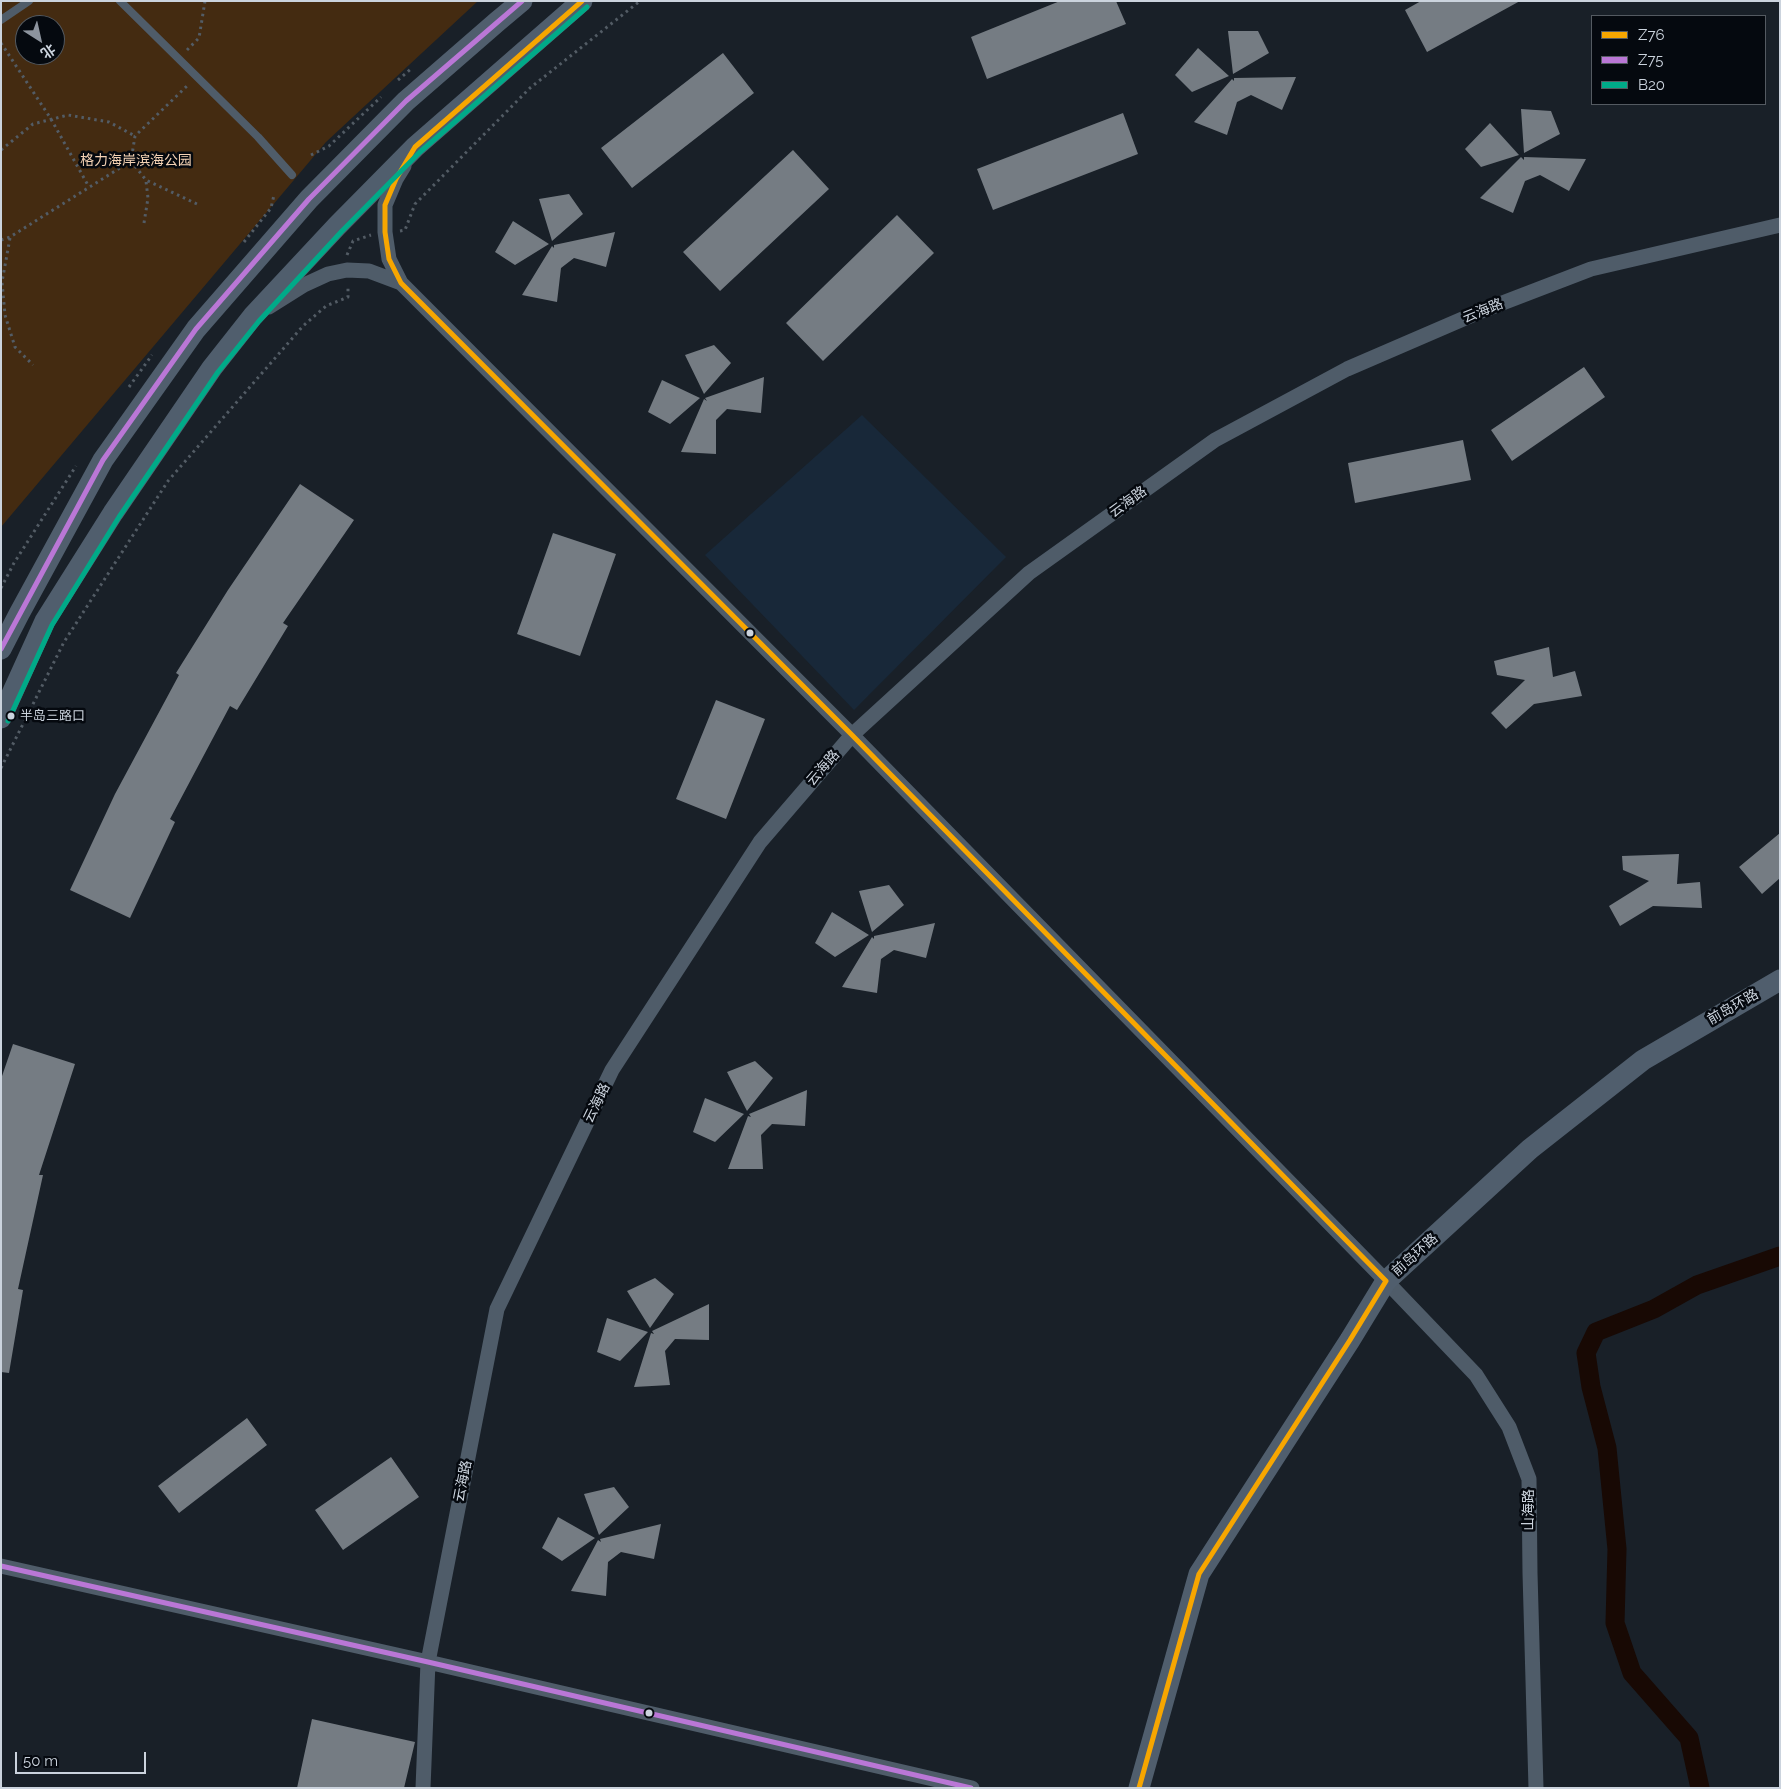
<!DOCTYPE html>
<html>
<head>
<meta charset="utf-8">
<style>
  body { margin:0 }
  #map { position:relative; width:1781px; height:1789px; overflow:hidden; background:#192028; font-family:Raleway,"Noto Sans SC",sans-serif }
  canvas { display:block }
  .frame { position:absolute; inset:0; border:2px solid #cbd3dd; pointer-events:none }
  .legend { position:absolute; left:1591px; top:15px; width:175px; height:90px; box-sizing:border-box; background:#05090f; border:1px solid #545a61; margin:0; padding:6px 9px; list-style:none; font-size:15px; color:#cbd3dd }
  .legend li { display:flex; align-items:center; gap:10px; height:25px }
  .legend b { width:25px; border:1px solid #545a61 }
  .north { position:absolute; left:15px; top:15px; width:50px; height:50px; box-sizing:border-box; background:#05090f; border:1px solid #545a61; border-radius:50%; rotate:145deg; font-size:14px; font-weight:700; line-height:20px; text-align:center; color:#cbd3dd }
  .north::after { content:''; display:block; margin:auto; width:18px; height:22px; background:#8d949e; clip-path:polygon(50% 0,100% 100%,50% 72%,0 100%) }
  .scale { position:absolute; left:15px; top:1752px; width:131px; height:22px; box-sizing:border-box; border:2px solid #cbd3dd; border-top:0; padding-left:6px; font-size:15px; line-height:18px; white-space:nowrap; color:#cbd3dd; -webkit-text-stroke:4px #05090f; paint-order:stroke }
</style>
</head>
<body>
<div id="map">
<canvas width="1781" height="1789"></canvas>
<div class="frame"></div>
<ul class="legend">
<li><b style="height:6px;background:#f7a600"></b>Z76</li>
<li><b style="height:6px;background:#ba77d6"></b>Z75</li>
<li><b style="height:6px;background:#0a8"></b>B20</li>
</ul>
<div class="north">北</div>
<div class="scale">50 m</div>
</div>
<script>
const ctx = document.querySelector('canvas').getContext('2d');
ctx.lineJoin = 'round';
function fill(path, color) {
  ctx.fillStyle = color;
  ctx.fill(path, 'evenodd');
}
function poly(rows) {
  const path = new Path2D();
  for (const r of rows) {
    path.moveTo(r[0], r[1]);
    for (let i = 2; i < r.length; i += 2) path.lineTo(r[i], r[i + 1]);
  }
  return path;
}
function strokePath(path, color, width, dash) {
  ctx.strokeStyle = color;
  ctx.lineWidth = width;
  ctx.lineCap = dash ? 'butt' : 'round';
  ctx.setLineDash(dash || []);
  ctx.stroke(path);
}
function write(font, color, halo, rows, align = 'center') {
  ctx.font = font + ' Raleway,"Noto Sans SC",sans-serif';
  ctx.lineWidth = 5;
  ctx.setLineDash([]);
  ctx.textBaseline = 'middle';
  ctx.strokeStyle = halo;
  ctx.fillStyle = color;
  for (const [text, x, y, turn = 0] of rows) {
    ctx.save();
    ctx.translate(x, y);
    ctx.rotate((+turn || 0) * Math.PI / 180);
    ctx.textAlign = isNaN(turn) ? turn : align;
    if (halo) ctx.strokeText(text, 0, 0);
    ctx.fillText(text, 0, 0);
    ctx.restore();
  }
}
fill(poly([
  [862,415,1006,557,854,710,705,555]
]), '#182839');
fill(poly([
  [1,1,478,1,326,142,1,527],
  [25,25,55,25,55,55,25,55]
]), '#442b11');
strokePath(poly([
  [1700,1788,1689,1738,1632,1673,1615,1623,1617,1549,1607,1448,1591,1387,1586,1353,1596,1332,1654,1309,1697,1285,1780,1256]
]), '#180904', 19);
fill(poly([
  [1060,1,1116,1,1126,24,987,79,971,37],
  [1421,1,1520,1,1427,52,1405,10],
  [1228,31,1258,31,1269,53,1233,74],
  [1198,48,1229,76,1192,92,1175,75],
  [723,53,754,93,632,188,601,148],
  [1296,77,1282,110,1251,95,1237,102,1227,135,1194,122,1232,79,1234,81,1234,78],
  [1521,109,1551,111,1560,134,1524,153],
  [1123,113,1138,154,993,210,977,169],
  [1490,123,1519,155,1481,167,1465,149],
  [793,150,829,189,720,291,683,252],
  [1521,157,1524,160,1524,157,1586,159,1569,191,1540,175,1525,181,1513,213,1480,198],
  [569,194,583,214,552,241,539,199],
  [897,215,934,253,823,361,786,323],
  [513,221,549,244,515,265,495,252],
  [615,232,606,267,574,258,561,268,557,302,522,295,552,246,554,248,554,245],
  [714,345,731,363,704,394,685,355],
  [1584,367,1605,397,1512,461,1491,430],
  [764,377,761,413,727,409,716,420,716,454,681,452,704,399,707,401,705,398],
  [662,380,700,398,670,424,648,412],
  [1463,440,1471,480,1355,503,1348,463],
  [300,484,354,520,283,623,288,626,237,710,230,706,170,819,175,822,130,918,70,890,115,794,179,675,176,673,228,590],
  [553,533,616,554,580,656,517,634],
  [1549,647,1553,677,1575,671,1582,696,1534,704,1506,729,1491,713,1525,680,1497,675,1494,661],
  [716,700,765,719,726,819,676,799],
  [1780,833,1780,878,1762,894,1739,867],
  [1679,854,1677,884,1700,882,1702,908,1653,906,1620,926,1609,906,1649,881,1623,870,1622,856],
  [889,885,904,905,872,932,859,891],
  [832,912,869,935,835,957,815,943],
  [935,923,926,958,894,950,881,959,877,993,842,987,872,937,874,939,874,936],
  [13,1044,75,1064,39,1175,43,1175,18,1289,23,1290,9,1373,1,1372,1,1079],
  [755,1061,773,1078,747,1111,727,1072],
  [807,1090,805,1126,772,1124,761,1135,763,1169,728,1169,748,1116,751,1117,749,1114],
  [705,1098,744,1114,715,1142,693,1132],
  [655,1278,674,1294,650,1328,627,1291],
  [709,1304,709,1340,675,1339,665,1351,670,1385,634,1387,651,1333,654,1334,652,1331],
  [607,1318,648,1332,620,1361,597,1352],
  [247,1418,267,1445,179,1513,158,1486],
  [391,1457,419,1497,343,1550,315,1510],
  [614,1487,629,1507,599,1535,584,1494],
  [558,1517,595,1538,562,1561,542,1548],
  [661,1524,654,1559,621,1552,608,1562,606,1596,571,1591,598,1540,601,1542,600,1539],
  [312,1719,415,1742,404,1788,297,1788]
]), '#757c83');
strokePath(poly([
  [1,43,51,119,89,187],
  [187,50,199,38,205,1],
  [398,80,412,68],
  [1,150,33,124,68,115,109,122,135,136],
  [311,155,329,146,381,97],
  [131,161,146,180,199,205],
  [144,223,148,198,146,181],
  [400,231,405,230,415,204,530,88,640,1],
  [10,238,2,282,5,315,15,347,33,365],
  [1,240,10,237,131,161,135,136,188,85],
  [244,242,271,208,274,195],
  [347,255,353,241,371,235],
  [129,387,152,355],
  [1,588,14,563,76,466],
  [1,768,64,642,168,481,303,326,326,306,348,297,348,286]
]), '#535c65', 3, [2.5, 4]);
strokePath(poly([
  [120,1,258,137,292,175],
  [1,20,29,1]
]), '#4f5c69', 8);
strokePath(poly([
  [404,166,396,179,385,205,385,232,389,259,401,283,852,735,1386,1281,1476,1375,1509,1427,1529,1479,1530,1573,1536,1788],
  [269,307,304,285,328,274,347,270,369,271,401,283],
  [1,1566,428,1662,972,1788],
  [423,1788,428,1662,497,1309,612,1070,760,842,852,735,1029,573,1215,440,1347,369,1479,312,1591,269,1780,225]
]), '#4f5c69', 15);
strokePath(poly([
  [1,649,19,614,103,460,196,329,309,199,406,101,498,21,522,1],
  [1,718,45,621,113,513,212,368,253,316,337,226,415,147,582,1],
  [1139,1788,1199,1574,1350,1340,1386,1281,1530,1149,1643,1060,1780,980]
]), '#505e6d', 21);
strokePath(poly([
  [582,1,415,147,396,179,385,205,385,232,389,259,401,283,852,735,1386,1281,1350,1340,1199,1574,1139,1788]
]), '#f7a600', 5);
strokePath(poly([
  [1,649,103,460,196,329,309,199,406,101,522,1],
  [1,1566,428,1662,971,1788]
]), '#ba77d6', 5);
strokePath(poly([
  [8,721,52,625,119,517,218,372,259,321,342,231,420,152,587,7]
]), '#0a8', 5);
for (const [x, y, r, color] of [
  [750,633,4.5,"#cbd3dd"],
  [11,716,4.5,"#cbd3dd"],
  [649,1713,4.5,"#cbd3dd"]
]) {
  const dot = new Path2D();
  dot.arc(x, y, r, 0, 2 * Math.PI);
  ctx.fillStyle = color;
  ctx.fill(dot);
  strokePath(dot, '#05090f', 2);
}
write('13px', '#cbd3dd', '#05090f', [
  ["半岛三路口",20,716]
], 'left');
write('14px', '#f4d2b4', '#05090f', [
  ["格力海岸滨海公园",136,161]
]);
write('14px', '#cbd3dd', '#05090f', [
  ["云海路",1483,311,-22],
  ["云海路",1128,502,-36],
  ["云海路",823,768,-49],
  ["前岛环路",1733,1007,-30],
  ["云海路",597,1103,-64],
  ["前岛环路",1415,1255,-42],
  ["云海路",463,1481,-79],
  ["山海路",1529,1510,-90]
]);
</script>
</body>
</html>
